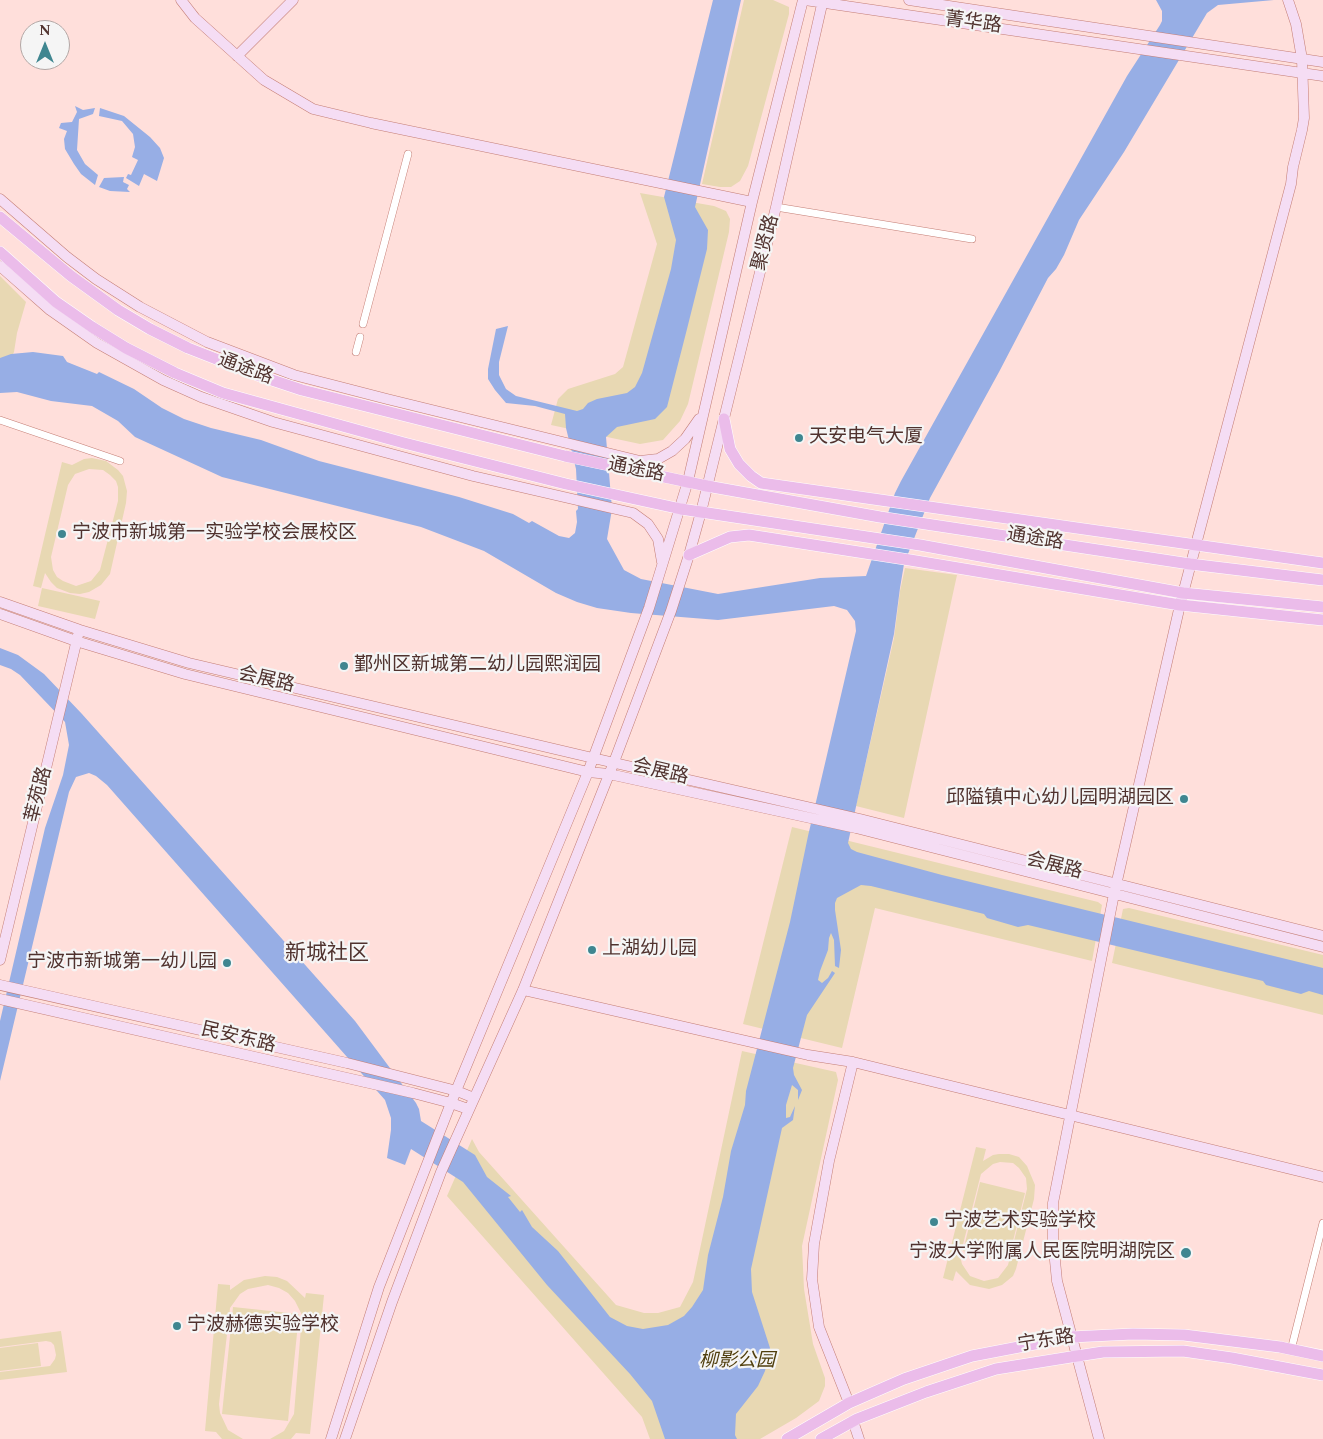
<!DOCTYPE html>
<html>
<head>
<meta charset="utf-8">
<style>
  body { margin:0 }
  #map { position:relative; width:1323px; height:1439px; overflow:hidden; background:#ffdfdb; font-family:Spectral,serif }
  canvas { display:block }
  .north { position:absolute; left:20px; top:20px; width:50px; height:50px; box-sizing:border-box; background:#f5f5f5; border:1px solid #b3a7a5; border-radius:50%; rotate:0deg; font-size:14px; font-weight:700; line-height:20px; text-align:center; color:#50322e }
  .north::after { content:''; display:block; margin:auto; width:18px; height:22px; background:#3f8690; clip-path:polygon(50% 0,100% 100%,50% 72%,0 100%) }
</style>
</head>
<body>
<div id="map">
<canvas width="1323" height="1439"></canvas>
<div class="north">N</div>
</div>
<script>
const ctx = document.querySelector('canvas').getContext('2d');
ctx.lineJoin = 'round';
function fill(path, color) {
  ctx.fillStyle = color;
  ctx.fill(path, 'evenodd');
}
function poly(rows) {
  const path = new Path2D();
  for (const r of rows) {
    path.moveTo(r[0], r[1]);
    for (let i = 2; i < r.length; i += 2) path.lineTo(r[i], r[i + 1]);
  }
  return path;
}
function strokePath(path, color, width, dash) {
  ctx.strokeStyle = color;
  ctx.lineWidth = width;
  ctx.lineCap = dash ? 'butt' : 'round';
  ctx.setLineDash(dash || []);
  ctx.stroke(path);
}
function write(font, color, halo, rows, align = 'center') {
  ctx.font = font + ' Spectral,"Noto Sans SC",serif';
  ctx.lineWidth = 4.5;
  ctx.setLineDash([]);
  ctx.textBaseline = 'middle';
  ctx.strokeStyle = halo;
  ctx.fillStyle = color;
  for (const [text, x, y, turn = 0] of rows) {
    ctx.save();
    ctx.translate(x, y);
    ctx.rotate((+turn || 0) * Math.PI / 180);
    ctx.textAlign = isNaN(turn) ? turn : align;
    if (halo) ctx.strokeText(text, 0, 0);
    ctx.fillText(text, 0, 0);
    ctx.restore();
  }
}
fill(poly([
  [744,0,773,0,789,7,789,14,748,166,740,181,731,187,720,187,702,184],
  [640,193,714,206,726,211,730,219,729,232,688,404,680,421,663,440,640,444,551,425,558,399,568,389,615,374,623,367,657,244],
  [0,276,26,302,17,333,14,352,0,381],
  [92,458,106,461,118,470,123,476,127,491,126,503,110,574,101,585,89,592,80,594,70,593,57,588,51,582,45,573,41,588,33,586,62,462,72,465,84,459],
  [89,469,103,470,110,475,116,481,118,487,118,501,100,570,91,581,76,586,63,581,57,577,53,570,51,557,68,485,75,474],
  [905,568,957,575,904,818,856,806,894,638,900,591],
  [42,588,100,601,95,619,38,606],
  [792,827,1098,902,1102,905,1092,961,875,908,842,1048,743,1024],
  [1129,908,1323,955,1323,1015,1112,963,1123,909],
  [742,1051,836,1072,838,1080,802,1246,804,1289,813,1344,825,1378,825,1386,819,1401,796,1418,760,1439,650,1439,642,1417,447,1196,472,1139,479,1152,616,1305,644,1313,658,1313,680,1307,693,1282],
  [976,1147,986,1149,983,1161,993,1155,999,1154,1009,1154,1019,1157,1027,1166,1035,1185,1034,1199,1016,1269,1013,1276,1002,1285,989,1289,970,1285,956,1271,953,1281,943,1278],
  [1000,1162,1013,1163,1019,1168,1026,1178,1027,1189,1008,1265,998,1278,984,1281,970,1276,962,1264,960,1256,981,1174,993,1164],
  [980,1182,1025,1193,1008,1261,963,1251],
  [265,1276,277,1277,287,1281,305,1298,306,1293,324,1295,310,1434,296,1433,291,1439,270,1439,284,1431,294,1414,302,1315,295,1301,288,1293,279,1288,268,1285,248,1289,240,1294,230,1308,219,1404,220,1413,228,1430,243,1439,222,1439,216,1432,205,1431,218,1284,230,1285,230,1290,244,1280],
  [233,1307,299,1314,288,1421,222,1414],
  [61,1331,67,1372,0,1380,0,1372,50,1366,55,1359,56,1355,54,1345,51,1342,46,1341,0,1347,0,1339],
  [38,1343,41,1366,0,1371,0,1348]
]), '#e8d8b3');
fill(poly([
  [713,0,741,0,695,207,708,230,707,249,687,329,667,407,655,419,617,427,606,437,612,509,607,539,624,570,641,579,718,594,820,578,866,576,895,493,901,481,1127,76,1160,25,1162,21,1162,11,1156,0,1274,0,1218,5,1207,13,1124,152,1079,220,1064,255,1056,269,1048,278,999,372,930,498,904,564,900,588,894,634,848,843,851,849,857,852,942,875,1323,968,1323,995,1309,991,1301,994,1266,985,1263,981,1028,925,1018,927,987,918,984,914,871,886,861,885,837,898,835,903,835,910,841,950,839,968,835,966,834,940,831,933,829,938,828,950,820,971,818,980,822,983,828,978,832,971,835,973,807,1015,793,1068,794,1075,802,1090,798,1100,798,1090,792,1085,786,1105,786,1118,790,1117,795,1106,793,1120,782,1128,751,1269,752,1292,770,1348,765,1371,758,1386,736,1414,735,1435,737,1439,665,1439,652,1401,630,1374,547,1285,463,1182,411,1149,405,1165,387,1158,391,1130,391,1118,385,1100,107,785,96,776,89,773,76,777,69,792,0,1081,0,1021,45,828,63,775,69,745,65,722,20,675,11,669,0,665,0,648,18,655,44,674,82,714,355,1021,416,1103,419,1109,421,1121,475,1155,487,1177,511,1196,508,1197,520,1212,522,1210,532,1227,558,1251,610,1317,627,1326,643,1329,668,1325,684,1316,692,1307,703,1290,708,1255,723,1197,731,1151,745,1105,746,1091,790,922,808,836,856,631,855,621,847,610,834,606,718,620,631,613,597,608,577,602,556,593,484,551,421,527,222,477,135,437,118,421,92,406,51,401,17,392,0,393,0,358,11,354,33,352,63,356,67,362,97,374,99,372,134,389,162,408,184,419,211,428,261,440,319,461,459,497,513,514,529,523,532,521,559,536,569,538,575,533,577,522,576,511,578,509,576,469,566,428,565,414,535,406,506,403,495,390,488,379,488,369,496,329,508,326,499,362,499,375,506,389,516,396,577,411,583,409,588,403,597,399,627,393,635,387,642,373,671,269,676,240,664,197],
  [75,106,83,110,95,108,93,114,79,119,77,150,85,164,98,175,95,185,81,174,74,164,65,149,64,139,67,131,59,128,61,123,72,122,77,112],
  [100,108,124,116,150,137,160,148,164,158,157,181,144,174,139,186,126,178,128,174,131,175,138,160,132,157,135,147,133,134,122,121,99,116],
  [124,177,123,182,129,185,127,189,130,192,110,191,99,187,104,178]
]), '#97aee5');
const street = poly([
  [776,207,972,239],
  [363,324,408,154],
  [356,352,360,337],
  [0,420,120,461],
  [1291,1350,1323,1223]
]);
const secondary = poly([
  [181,0,195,18,264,80,313,109,371,123,752,202],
  [805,0,1323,76],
  [909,0,1323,62],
  [237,56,293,0],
  [0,199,67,257,96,279,140,307,207,342,294,375,387,399,640,461,658,459,672,451,685,439,699,419],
  [0,266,50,310,97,343,163,380,201,397,273,422,473,476,633,513,648,524,658,539,662,562],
  [0,602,80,630,189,663,593,758,860,819,1323,936],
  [0,614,76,641,185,674,588,772,609,774,856,828,1323,947],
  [0,960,78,635],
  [0,985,347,1063,457,1091,474,1098],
  [523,990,808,1055,853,1062,1323,1177],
  [0,999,413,1093,451,1103,468,1109],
  [849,1403,819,1327,812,1279,814,1244,829,1161,853,1062],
  [853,1421,859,1439],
  [331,1439,379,1287,451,1103,588,772,649,608,688,481,752,202,803,0],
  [345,1439,392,1302,441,1172,523,990,614,762,671,611,689,555,701,512,776,207,823,0],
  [1099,1439,1057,1281,1053,1240,1053,1203,1114,894,1180,605,1291,184,1293,167,1302,130,1304,118,1302,59,1296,24,1288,0]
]);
const primary = poly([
  [0,217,71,276,118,310,150,329,188,348,257,375,302,390,565,456,707,486,880,517,1190,564,1323,580],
  [0,252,56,302,92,327,126,348,175,373,223,393,404,443,566,484,681,509,920,545,1183,593,1323,607],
  [724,419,730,449,739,464,751,476,761,483,1323,563],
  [689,555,730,537,749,535,910,560,1180,605,1323,620],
  [787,1439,849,1403,904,1379,972,1356,1071,1337,1133,1334,1184,1335,1280,1347,1323,1356],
  [821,1439,857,1419,926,1392,996,1369,1077,1356,1103,1352,1183,1351,1232,1358,1323,1375]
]);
strokePath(street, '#c47e75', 8);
strokePath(secondary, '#c47e75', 11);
strokePath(primary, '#fff', 12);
strokePath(street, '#fff', 7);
strokePath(secondary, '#f5ddf4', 10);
strokePath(primary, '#ebbcea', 11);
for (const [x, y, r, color] of [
  [799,438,5,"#3f8690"],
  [62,534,5,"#3f8690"],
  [344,666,5,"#3f8690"],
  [1184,799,5,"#3f8690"],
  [592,950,5,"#3f8690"],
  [227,963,5,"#3f8690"],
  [934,1222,5,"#3f8690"],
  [1186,1253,6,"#3f8690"],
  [177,1326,5,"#3f8690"]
]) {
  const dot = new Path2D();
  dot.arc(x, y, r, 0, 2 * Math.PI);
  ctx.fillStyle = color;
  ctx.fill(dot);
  strokePath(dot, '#f5f5f5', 2);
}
write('19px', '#50322e', '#f5f5f5', [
  ["菁华路",973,24,8],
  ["聚贤路",767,243,-76],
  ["通途路",245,370,20],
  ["通途路",636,471,11],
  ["通途路",1035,540,9],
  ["会展路",266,681,13],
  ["会展路",660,773,13],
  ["莘苑路",40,795,-76],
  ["会展路",1054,867,14],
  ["民安东路",238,1039,13],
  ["宁东路",1046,1342,-9]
]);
write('19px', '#50322e', '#f5f5f5', [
  ["天安电气大厦",809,438],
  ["宁波市新城第一实验学校会展校区",72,534],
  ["鄞州区新城第二幼儿园熙润园",354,666],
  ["邱隘镇中心幼儿园明湖园区",1174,799,"right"],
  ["上湖幼儿园",602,950],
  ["宁波市新城第一幼儿园",217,963,"right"],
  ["宁波艺术实验学校",944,1222],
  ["宁波大学附属人民医院明湖院区",1175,1253,"right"],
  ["宁波赫德实验学校",187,1326]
], 'left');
write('italic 19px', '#503e0d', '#f5f5f5', [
  ["柳影公园",737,1362]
]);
write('21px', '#50322e', '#f5f5f5', [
  ["新城社区",327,955]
]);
</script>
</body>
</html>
